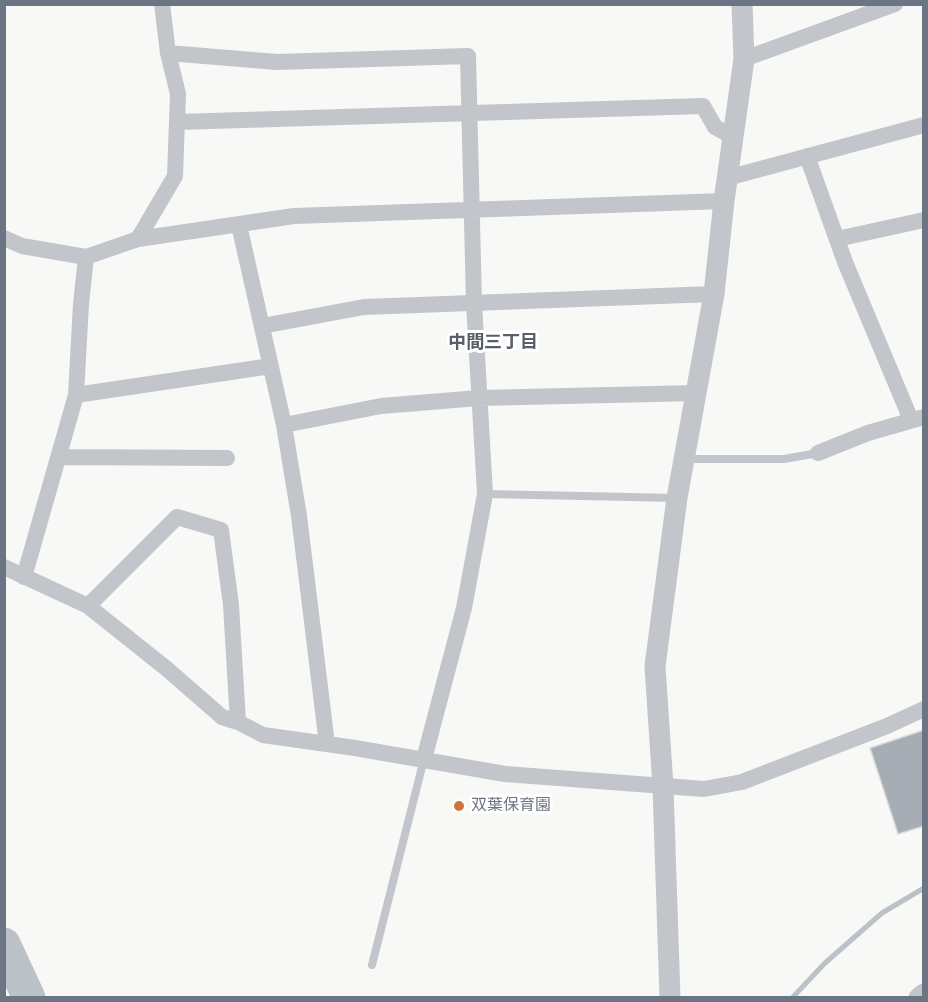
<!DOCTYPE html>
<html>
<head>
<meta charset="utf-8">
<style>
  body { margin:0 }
  #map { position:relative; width:928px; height:1002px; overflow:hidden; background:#f8f8f6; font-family:"Nunito Sans",sans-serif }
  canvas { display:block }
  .frame { position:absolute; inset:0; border:6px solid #6b7583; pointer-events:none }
</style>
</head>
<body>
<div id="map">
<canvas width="928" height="1002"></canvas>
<div class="frame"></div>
</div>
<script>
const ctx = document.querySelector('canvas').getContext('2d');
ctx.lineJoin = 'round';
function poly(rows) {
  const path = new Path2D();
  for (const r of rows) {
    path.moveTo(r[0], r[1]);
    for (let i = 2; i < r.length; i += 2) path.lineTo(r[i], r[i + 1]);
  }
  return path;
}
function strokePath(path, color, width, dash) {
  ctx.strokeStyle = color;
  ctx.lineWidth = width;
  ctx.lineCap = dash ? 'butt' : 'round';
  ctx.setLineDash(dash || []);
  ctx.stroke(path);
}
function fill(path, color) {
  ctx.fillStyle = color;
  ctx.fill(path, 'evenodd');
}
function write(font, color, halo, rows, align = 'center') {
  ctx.font = font + ' "Nunito Sans","Noto Sans JP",sans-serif';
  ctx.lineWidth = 6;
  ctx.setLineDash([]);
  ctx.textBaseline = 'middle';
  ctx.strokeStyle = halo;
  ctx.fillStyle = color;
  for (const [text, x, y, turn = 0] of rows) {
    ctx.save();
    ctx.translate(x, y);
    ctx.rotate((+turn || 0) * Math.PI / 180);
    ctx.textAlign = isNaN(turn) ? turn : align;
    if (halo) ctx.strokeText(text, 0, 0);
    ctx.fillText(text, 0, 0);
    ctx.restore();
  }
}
strokePath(poly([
  [792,998,825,963,882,913,924,888]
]), '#bac2c7', 5);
strokePath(poly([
  [4,944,29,998]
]), '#bac2c7', 33);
const building = poly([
  [924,730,924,826,898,834,870,748,924,730]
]);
fill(building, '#a7adb4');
strokePath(building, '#d9dad8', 1.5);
strokePath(poly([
  [685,459,784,459,818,453],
  [485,494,677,498],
  [372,965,424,759]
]), '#c2c5c9', 8);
strokePath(poly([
  [168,53,277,62,468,56,474,303,485,494,464,608,424,759],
  [744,59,895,4],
  [178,122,703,106,715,127,733,137],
  [807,156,845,262,911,420],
  [727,178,924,125],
  [239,225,284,425,299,516,327,744],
  [4,238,22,246,86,257,138,239,294,216,724,201],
  [138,239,175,176,178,94,168,53,162,4],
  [837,239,924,220],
  [262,326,364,307,714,294],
  [76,395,271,366],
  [284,425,381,406,479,398,696,393],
  [818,453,868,433,924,417],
  [59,457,227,458],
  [4,567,88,606,167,669,222,717,238,722,263,735,355,748,505,774,704,789,742,782,887,726,924,709],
  [24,577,76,395,81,304,86,257],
  [88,606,177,517,221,530,231,605,238,722]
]), '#c2c5c9', 16);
strokePath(poly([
  [670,998,663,787,655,666,677,498,714,294,724,201,744,59,742,4],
  [919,998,924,994]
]), '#c2c5c9', 21);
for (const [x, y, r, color] of [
  [459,806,6,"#cf743e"]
]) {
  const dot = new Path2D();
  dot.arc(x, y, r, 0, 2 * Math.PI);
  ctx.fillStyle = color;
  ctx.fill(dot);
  strokePath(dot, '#fff', 2);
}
write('16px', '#6b7583', '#fff', [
  ["双葉保育園",471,806]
], 'left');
write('bold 18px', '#585f69', '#fff', [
  ["中間三丁目",493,344]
]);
</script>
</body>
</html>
